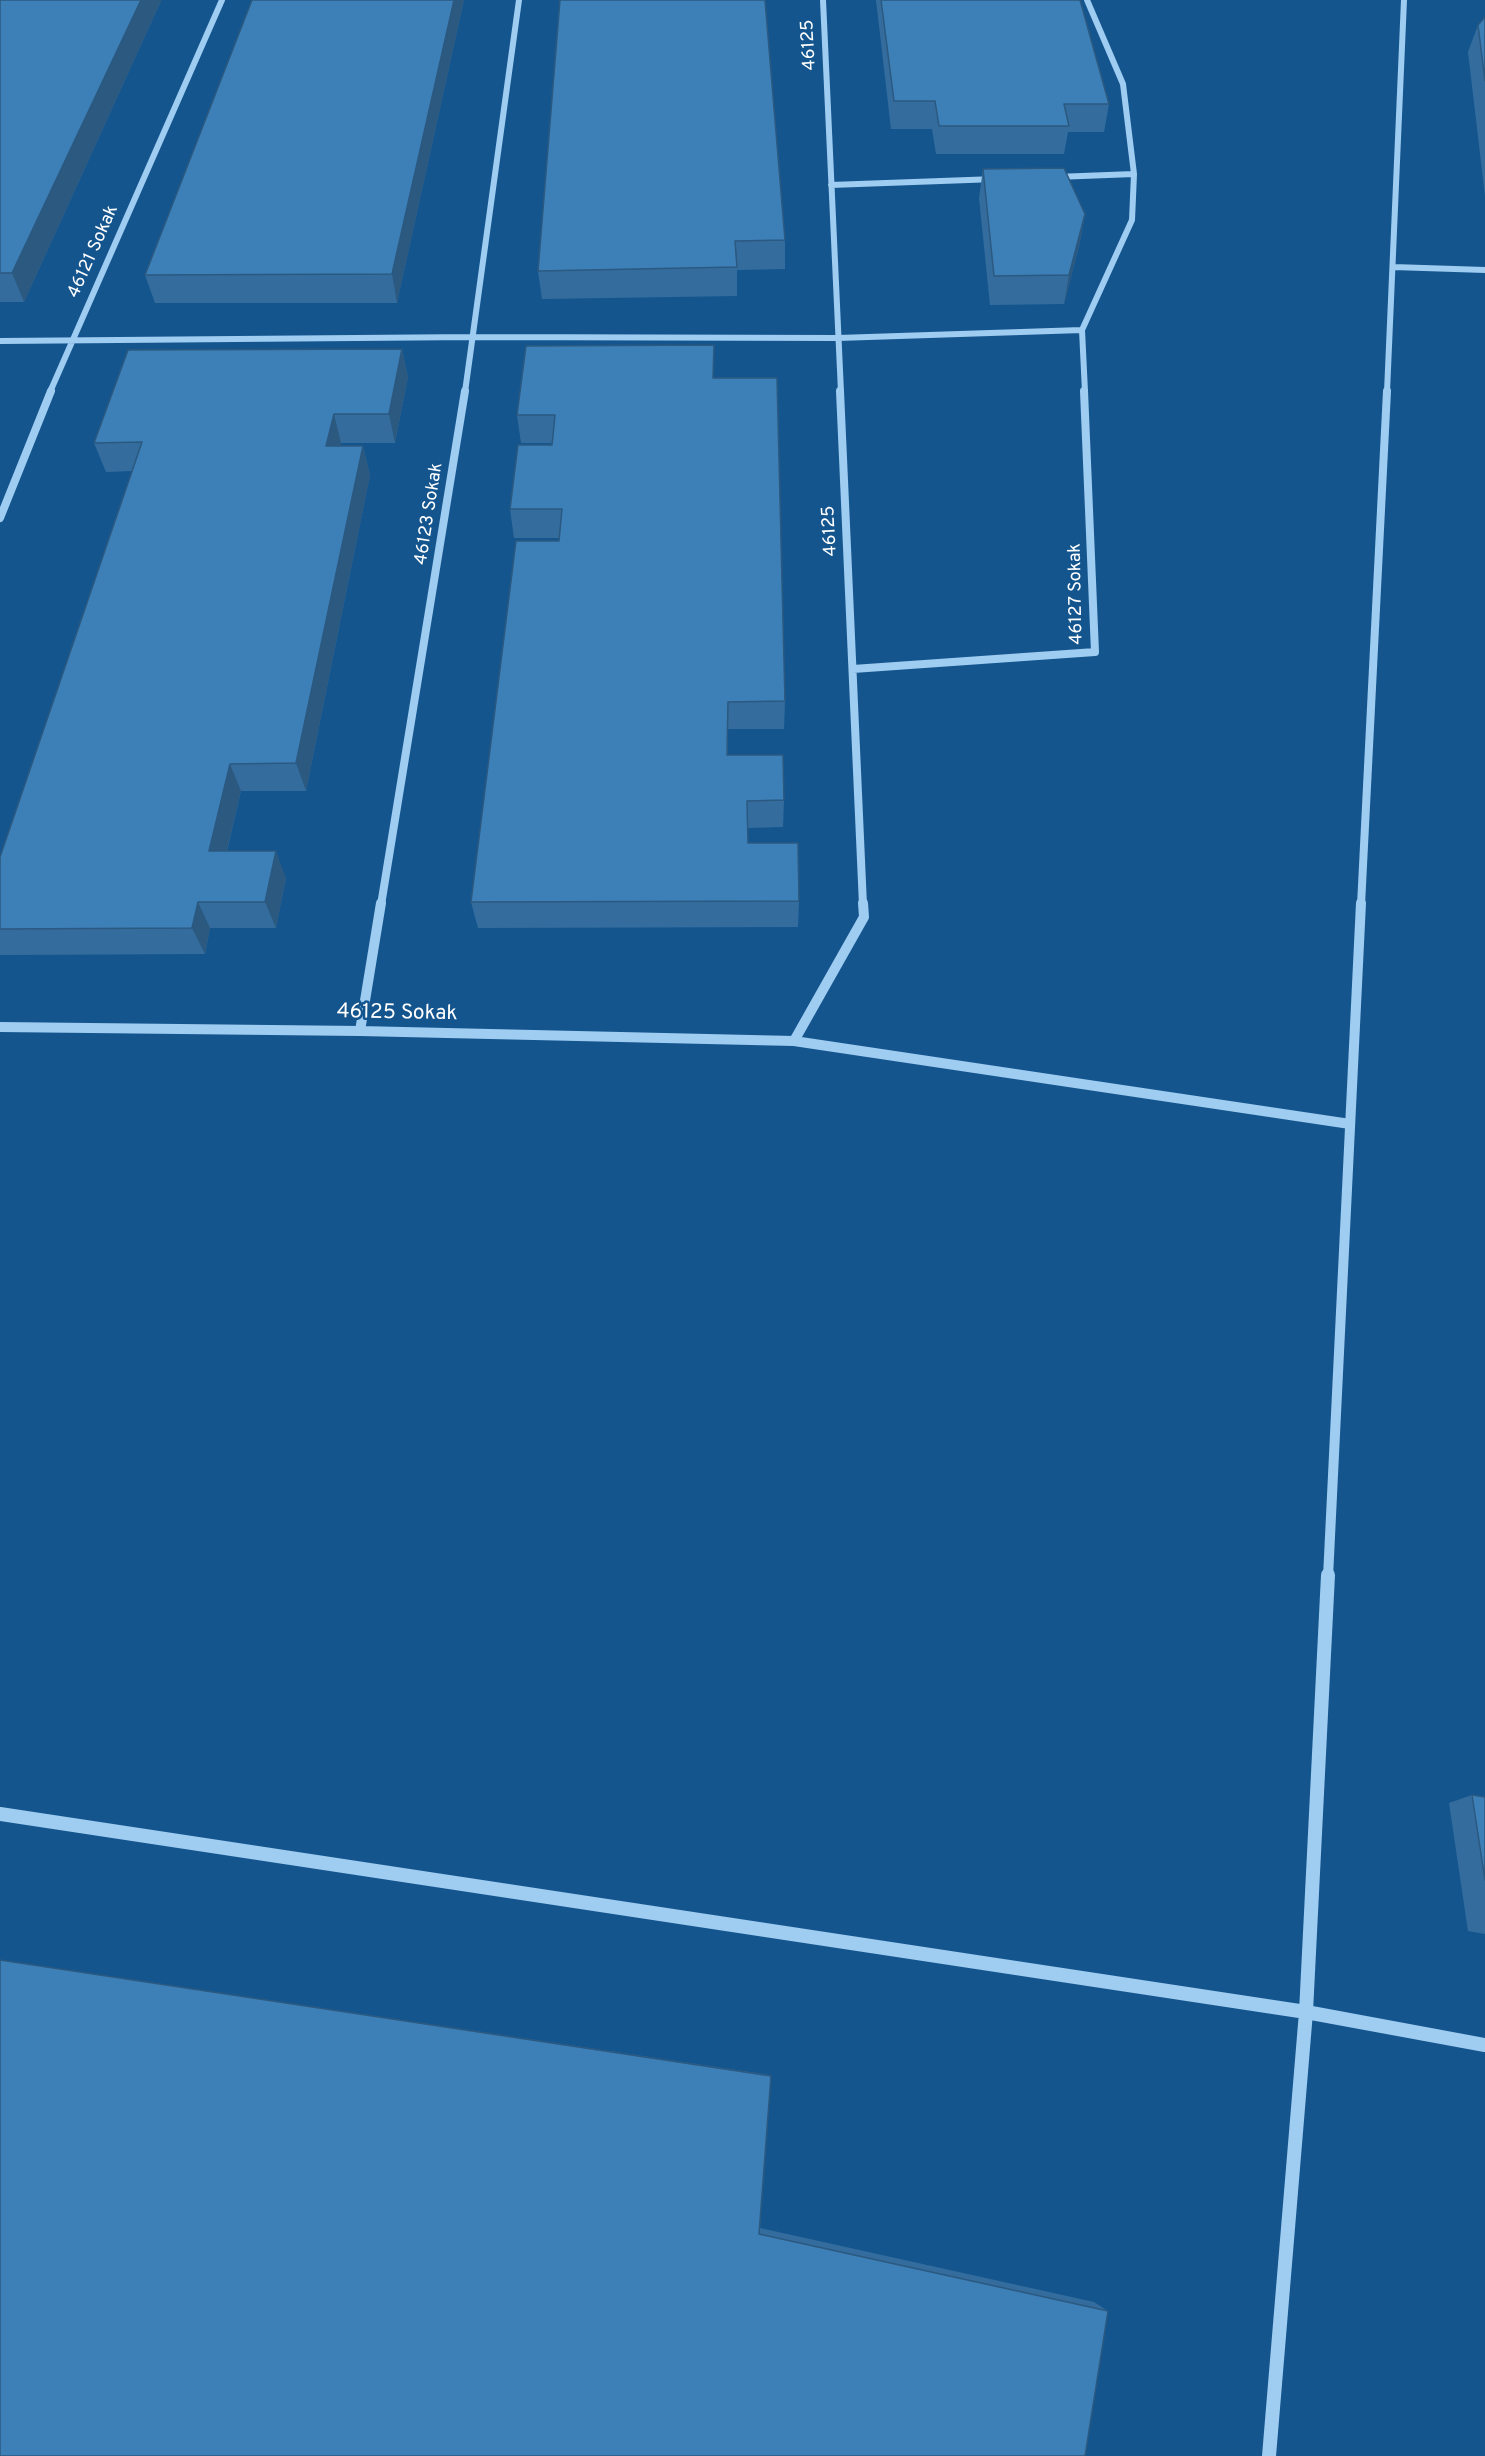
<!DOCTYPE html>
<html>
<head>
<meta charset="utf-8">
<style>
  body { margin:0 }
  canvas { display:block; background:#14558e }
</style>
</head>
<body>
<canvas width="1485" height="2456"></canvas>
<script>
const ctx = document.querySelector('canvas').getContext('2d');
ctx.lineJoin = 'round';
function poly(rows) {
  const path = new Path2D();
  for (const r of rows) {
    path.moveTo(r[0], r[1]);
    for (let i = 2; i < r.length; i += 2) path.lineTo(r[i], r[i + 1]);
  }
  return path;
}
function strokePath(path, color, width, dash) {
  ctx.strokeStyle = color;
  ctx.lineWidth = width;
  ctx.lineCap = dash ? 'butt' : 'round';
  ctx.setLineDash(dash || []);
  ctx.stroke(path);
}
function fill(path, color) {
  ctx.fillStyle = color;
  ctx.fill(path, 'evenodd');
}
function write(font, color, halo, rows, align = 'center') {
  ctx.font = font + ' Overpass,sans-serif';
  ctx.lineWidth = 5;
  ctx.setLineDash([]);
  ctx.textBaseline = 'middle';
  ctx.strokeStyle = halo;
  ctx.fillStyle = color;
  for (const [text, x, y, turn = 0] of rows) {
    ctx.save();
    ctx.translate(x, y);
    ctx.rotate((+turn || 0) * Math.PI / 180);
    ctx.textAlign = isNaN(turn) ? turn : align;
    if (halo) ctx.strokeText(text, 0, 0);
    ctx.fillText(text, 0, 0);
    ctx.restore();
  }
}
strokePath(poly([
  [823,0,841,392],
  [1056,177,1134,174],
  [831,185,996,179],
  [1393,267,1485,270],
  [1082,330,1085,392],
  [0,341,474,337,838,338,1082,330,1132,220,1134,174,1123,84,1087,0],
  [50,392,222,0],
  [465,392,519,0],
  [1387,392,1404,0]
]), '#9fccf1', 6);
strokePath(poly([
  [840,391,863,905],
  [0,518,51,391],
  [853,669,1095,652,1084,391],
  [381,905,465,391],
  [1361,905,1387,391]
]), '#9fccf1', 8);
strokePath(poly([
  [0,1027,360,1031,794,1041,1350,1124],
  [360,1031,381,903],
  [794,1041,864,917,863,903],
  [1328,1577,1361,903]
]), '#9fccf1', 10);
strokePath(poly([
  [0,1814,1306,2012,1485,2045],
  [1269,2456,1306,2012,1328,1575]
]), '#9fccf1', 14);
fill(poly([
  [0,0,161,1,24,302,0,302],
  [252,0,464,0,397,303,155,303,145,275],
  [560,0,785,240,785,269,737,270,737,296,542,299,538,271],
  [876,0,1080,0,1109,104,1104,132,1068,132,1064,154,936,154,932,129,891,129],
  [1485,17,1485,196,1468,52,1478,25],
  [983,169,1085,214,1080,242,1064,304,990,305,979,198],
  [402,349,408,377,395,443,341,443,340,446,363,446,370,475,306,791,241,791,227,851,286,878,276,928,210,928,205,954,0,955,0,857,132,471,106,472,94,443],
  [714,378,785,701,784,729,728,729,728,755,784,800,783,827,748,828,748,843,799,901,798,927,478,928,471,902,559,538,514,538,510,509,552,443,521,443,517,415],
  [1472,1795,1485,1797,1485,1934,1468,1931,1449,1803],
  [0,1960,770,2075,771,2076,760,2228,1094,2302,1108,2311,1085,2456]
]), '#346d9d');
fill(poly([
  [141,0,161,0,161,1,24,302,12,273],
  [454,0,464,0,397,303,392,274],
  [1085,214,1080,242,1064,304,1069,275],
  [402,349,408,377,395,443,389,414],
  [334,414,341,443,333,475,326,446],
  [363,446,370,475,306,791,296,763],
  [230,764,241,791,220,878,209,851],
  [276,851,286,878,276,928,265,902],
  [198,902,210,928,205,954,192,928]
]), '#2b5980');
const building = poly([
  [0,0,141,0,12,273,0,273,0,0],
  [252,0,454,0,392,274,145,275,252,0],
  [560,0,765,0,785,240,735,241,737,267,538,271,560,0],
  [881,0,1080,0,1109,104,1064,104,1069,126,939,126,935,101,894,101,881,0],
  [1485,17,1485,81,1478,25,1485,17],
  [1064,168,1085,214,1069,275,994,276,983,169,1064,168],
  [714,345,713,378,777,378,785,701,728,702,727,755,783,755,784,800,747,801,748,843,798,843,799,901,471,902,516,541,559,541,562,509,510,509,518,445,552,445,555,415,517,415,526,346,714,345],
  [402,349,389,414,334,414,326,446,363,446,296,763,230,764,209,851,276,851,265,902,198,902,192,928,0,929,0,857,142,442,94,443,128,350,402,349],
  [1472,1795,1485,1797,1485,1880,1472,1795],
  [0,1960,771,2076,759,2234,1108,2311,1085,2456,0,2456,0,1960]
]);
fill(building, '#3d7fb7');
strokePath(building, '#2b5980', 1.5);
write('18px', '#fff', '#14558e', [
  ["46125",810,45,-93],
  ["46121 Sokak",94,252,-66],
  ["46123 Sokak",430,514,-81],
  ["46125",831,531,-93],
  ["46127 Sokak",1077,594,-91]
]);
write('21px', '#fff', '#14558e', [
  ["46125 Sokak",397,1014,1]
]);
</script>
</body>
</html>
